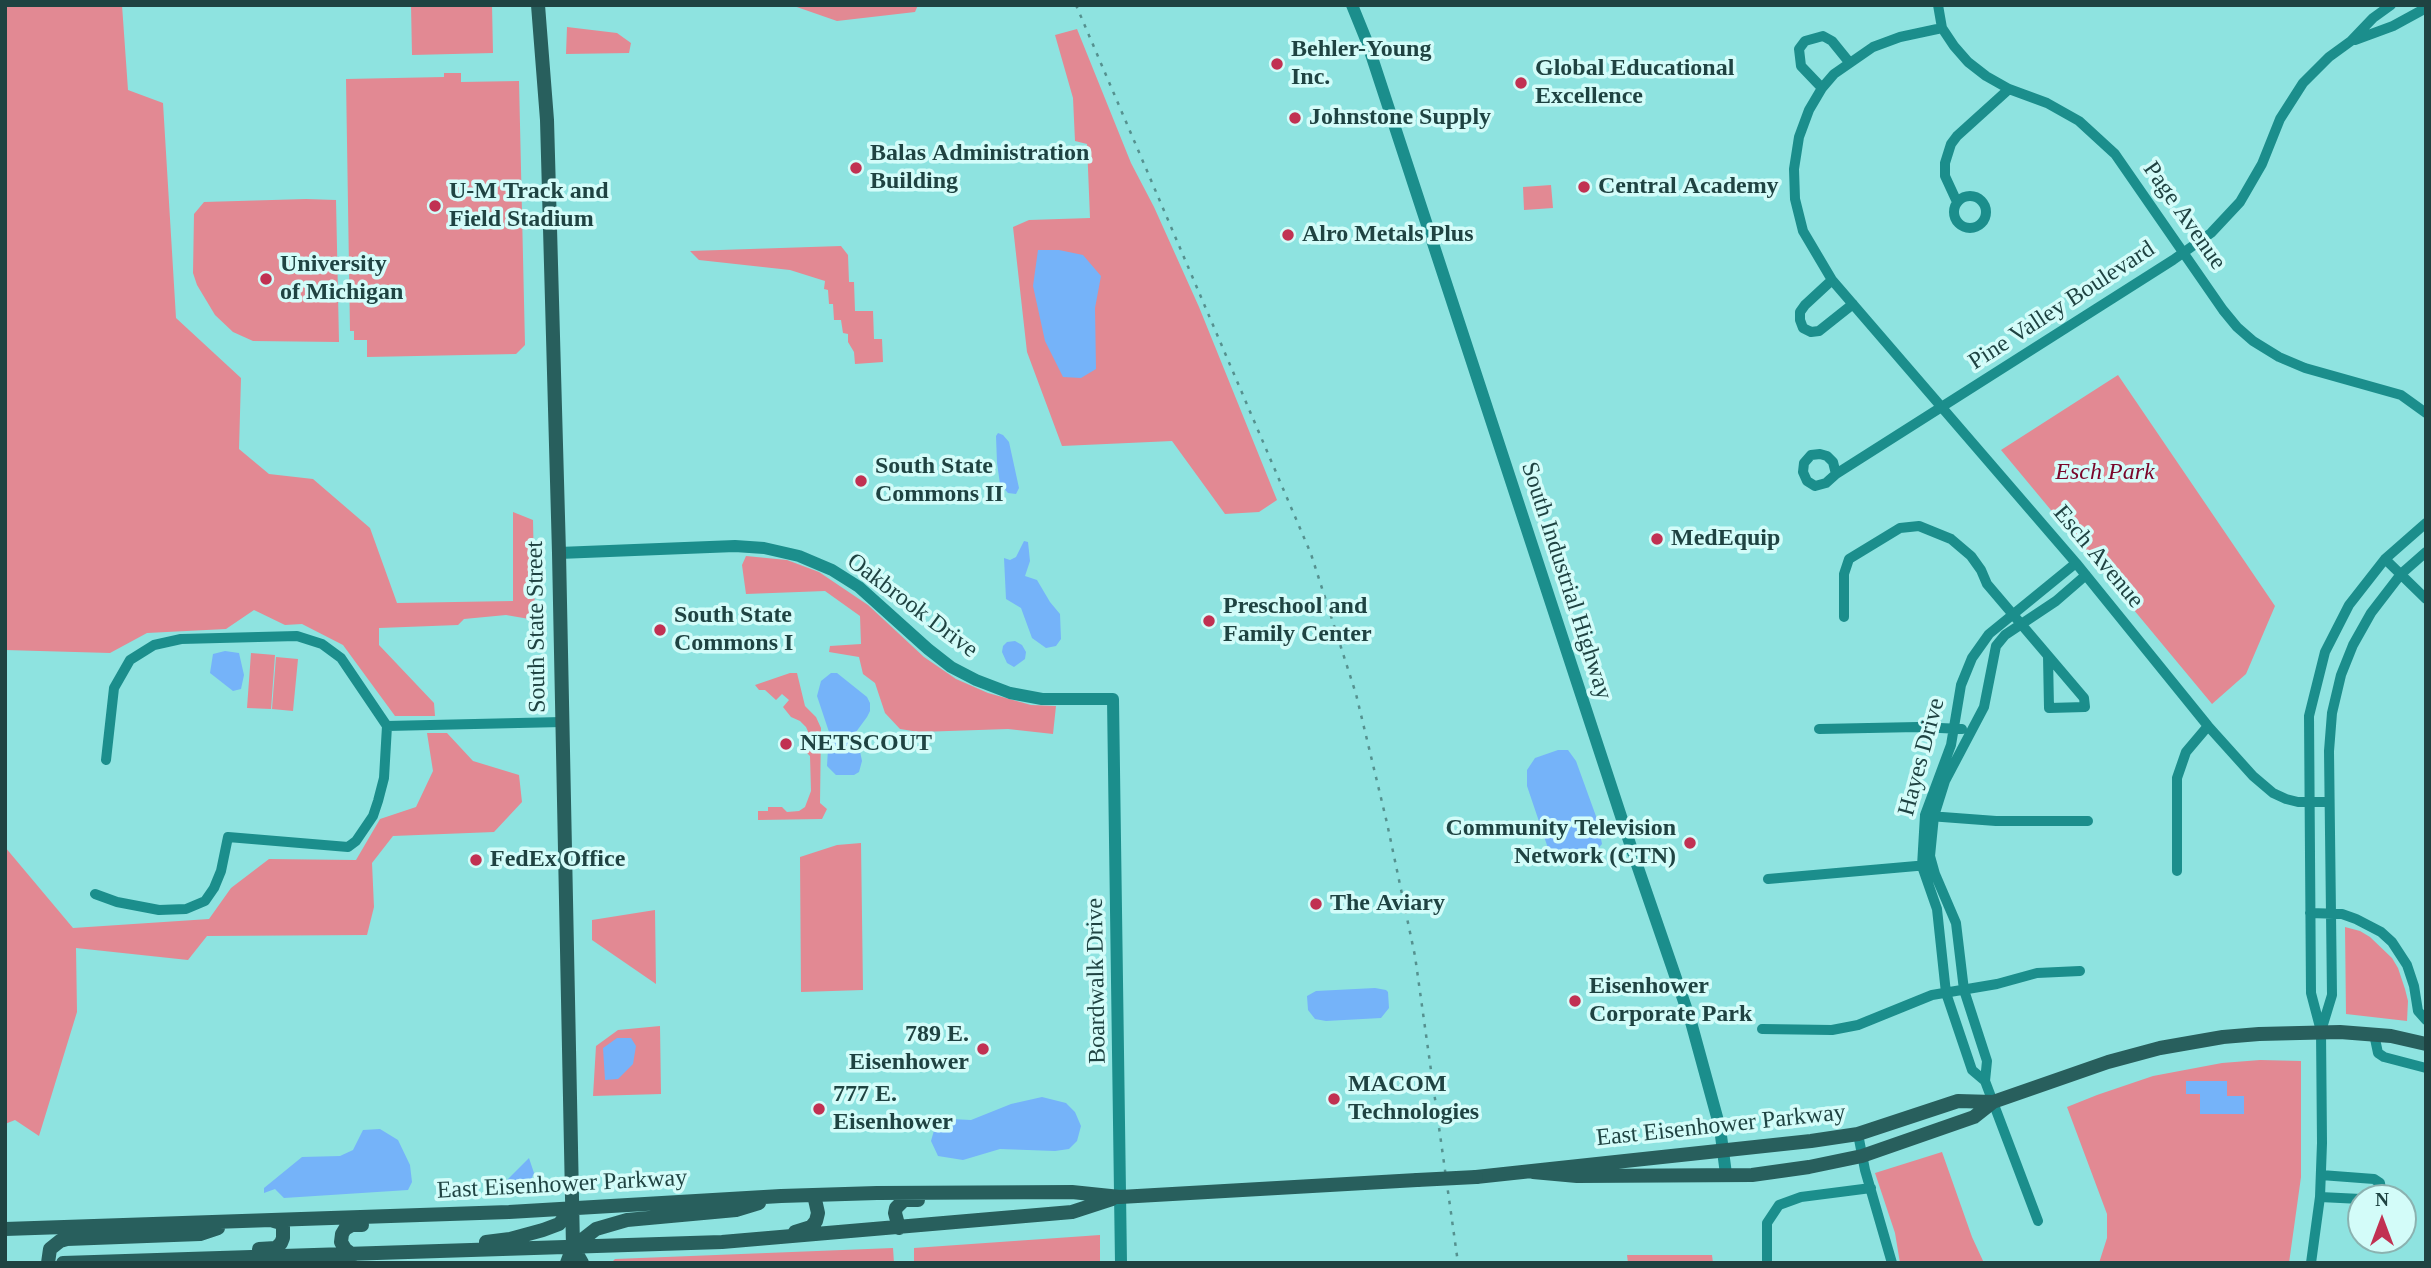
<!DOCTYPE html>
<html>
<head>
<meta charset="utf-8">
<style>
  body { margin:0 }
  #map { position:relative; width:2431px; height:1268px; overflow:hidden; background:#8ee3e0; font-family:"Times New Roman",serif }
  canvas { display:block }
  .frame { position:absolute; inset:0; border:7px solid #1f4342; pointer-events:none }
  .north { position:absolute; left:2347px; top:1184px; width:70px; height:70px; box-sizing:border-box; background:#d3fcf9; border:2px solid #8bb2b0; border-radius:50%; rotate:0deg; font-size:19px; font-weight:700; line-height:28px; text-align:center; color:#1f4342 }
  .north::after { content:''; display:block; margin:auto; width:24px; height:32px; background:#c13152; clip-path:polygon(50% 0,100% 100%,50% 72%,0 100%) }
</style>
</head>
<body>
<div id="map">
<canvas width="2431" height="1268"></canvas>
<div class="frame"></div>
<div class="north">N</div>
</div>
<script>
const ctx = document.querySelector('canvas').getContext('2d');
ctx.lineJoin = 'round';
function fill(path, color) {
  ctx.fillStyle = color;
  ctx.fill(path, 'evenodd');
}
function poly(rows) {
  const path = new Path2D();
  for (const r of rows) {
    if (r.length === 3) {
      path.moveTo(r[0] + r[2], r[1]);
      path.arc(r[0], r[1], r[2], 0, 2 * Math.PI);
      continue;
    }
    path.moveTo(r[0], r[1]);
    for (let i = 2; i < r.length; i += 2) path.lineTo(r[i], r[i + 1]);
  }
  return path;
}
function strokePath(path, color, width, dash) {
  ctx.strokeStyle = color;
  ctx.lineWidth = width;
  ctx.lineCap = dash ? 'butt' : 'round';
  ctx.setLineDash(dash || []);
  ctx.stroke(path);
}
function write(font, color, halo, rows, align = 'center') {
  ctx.font = font + ' "Times New Roman",serif';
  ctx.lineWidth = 7;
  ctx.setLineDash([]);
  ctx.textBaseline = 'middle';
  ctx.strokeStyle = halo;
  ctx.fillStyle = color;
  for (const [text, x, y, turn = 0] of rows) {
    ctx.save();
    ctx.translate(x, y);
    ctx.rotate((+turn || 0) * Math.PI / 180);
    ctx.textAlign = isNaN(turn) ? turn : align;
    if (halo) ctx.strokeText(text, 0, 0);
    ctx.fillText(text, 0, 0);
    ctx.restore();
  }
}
fill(poly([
  [5,5,122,5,128,90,163,103,176,318,241,378,239,449,269,474,313,479,370,528,397,603,513,601,513,512,533,520,535,620,506,615,464,619,458,625,379,628,379,645,434,703,435,716,395,716,343,645,302,624,285,625,254,610,226,629,147,633,110,653,5,650],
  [411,5,492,5,493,53,412,55],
  [791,5,918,5,915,12,837,21],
  [567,27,617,33,631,43,629,53,566,54],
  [1077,29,1131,163,1154,207,1199,307,1277,500,1259,512,1225,514,1172,441,1062,446,1027,352,1013,227,1029,220,1090,218,1087,144,1075,141,1073,98,1055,35],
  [444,73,461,73,461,82,519,81,525,345,516,354,367,357,367,340,354,340,354,331,350,331,346,79,444,77],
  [1551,185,1553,208,1524,210,1523,187],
  [306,199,336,200,339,342,253,341,233,332,215,315,197,285,193,273,194,214,204,202],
  [841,246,848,255,849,282,854,282,855,311,873,311,874,339,882,339,883,362,855,364,854,352,848,342,848,334,843,333,841,320,834,320,833,304,829,304,828,290,824,289,825,281,790,270,699,260,690,251],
  [2118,375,2275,606,2246,674,2212,704,2001,450],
  [746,556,787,560,819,572,868,605,924,657,956,679,988,693,1031,705,1056,706,1053,734,1008,729,919,732,900,729,885,713,875,683,863,674,859,657,829,652,830,646,861,644,860,616,825,591,746,594,742,565],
  [251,653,275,655,271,709,247,708],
  [276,657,298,659,293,711,272,709],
  [790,673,797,673,805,706,816,717,821,728,820,803,827,809,822,819,758,820,758,811,768,811,768,807,782,807,787,812,799,811,805,807,811,791,810,756,807,753,810,736,806,727,800,721,791,717,783,707,789,700,782,694,776,700,765,690,759,690,755,685],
  [427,733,447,733,473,761,519,775,522,802,494,832,393,836,372,863,374,907,367,935,207,936,188,960,76,948,77,1012,39,1136,15,1120,5,1124,5,847,73,928,209,919,231,888,269,859,356,860,380,819,416,807,433,771],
  [861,843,863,990,801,992,800,857,837,845],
  [655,910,656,984,592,940,592,920],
  [2345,927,2360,931,2370,937,2392,958,2398,968,2405,989,2408,1001,2407,1021,2346,1014],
  [660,1026,661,1094,593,1096,596,1046,618,1030],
  [2260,1060,2301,1061,2301,1177,2289,1263,2099,1263,2107,1238,2107,1214,2067,1107,2097,1095,2153,1076,2222,1063],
  [1942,1152,1972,1237,1984,1263,1900,1263,1895,1233,1875,1173],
  [1100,1235,1100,1263,914,1263,914,1248],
  [893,1248,894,1263,611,1263,615,1259],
  [1627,1255,1712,1255,1713,1263,1628,1263]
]), '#e28993');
fill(poly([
  [1038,250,1059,250,1083,255,1101,276,1095,308,1096,369,1081,378,1063,377,1045,341,1033,286],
  [998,433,1003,435,1009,442,1019,488,1016,494,1008,493,1000,484,997,463,996,436],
  [1024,541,1028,542,1030,561,1025,576,1037,580,1050,602,1060,614,1061,639,1056,646,1046,648,1032,638,1021,608,1006,599,1004,558,1010,560,1016,557],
  [1015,641,1022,645,1026,652,1025,659,1014,667,1007,663,1002,652,1003,646,1007,642],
  [225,651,239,653,244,675,241,689,233,691,210,673,213,654],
  [831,673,837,673,867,697,870,703,870,711,867,717,856,732,862,761,859,772,854,775,836,775,827,766,829,732,817,696,821,681],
  [1558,750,1568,750,1576,761,1597,819,1602,844,1595,852,1555,863,1552,860,1527,786,1527,770,1535,758],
  [1375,988,1386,990,1388,992,1389,1008,1381,1018,1326,1021,1315,1019,1308,1010,1307,996,1316,991],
  [617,1038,631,1038,636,1046,633,1064,618,1079,605,1080,603,1048],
  [2186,1081,2227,1081,2227,1096,2244,1096,2244,1114,2200,1114,2200,1094,2186,1094],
  [1042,1097,1066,1103,1075,1112,1081,1126,1077,1141,1069,1149,1055,1151,1000,1149,963,1160,938,1156,931,1141,935,1127,951,1119,971,1120,1011,1104],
  [380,1129,398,1140,410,1165,412,1182,408,1190,284,1198,275,1189,264,1193,264,1188,302,1157,340,1156,353,1150,363,1130],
  [529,1158,534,1173,530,1182,520,1186,509,1185,505,1182]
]), '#75b3f9');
strokePath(poly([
  [1938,5,1942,28,1954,46,1968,62,1986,76,2009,89,2047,103,2079,121,2115,154,2223,310,2237,327,2253,341,2279,357,2305,368,2401,395,2426,413],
  [1942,28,1900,37,1873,47,1834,74,1822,88,1809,110,1799,137,1794,169,1795,199,1803,231,1832,280,2076,563,2208,726,2253,776,2273,793,2286,799,2298,802,2329,802],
  [2355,40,2393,26,2426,8],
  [1822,88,1801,66,1799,49,1805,41,1823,36,1832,41,1849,62],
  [1970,212,16],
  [1957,202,1945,176,1945,163,1951,144,1957,136,2009,89],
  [1832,280,1805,305,1800,312,1800,320,1803,328,1811,332,1819,331,1853,304],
  [1836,474,1833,462,1827,456,1820,454,1811,455,1804,463,1803,472,1807,481,1815,486,1826,483,1836,474,2173,260,2211,233,2240,202,2262,164,2280,119,2303,83,2329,57,2351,41,2373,18,2391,5],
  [2385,559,2426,599],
  [1844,617,1844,574,1849,559,1900,528,1919,526,1951,539,1971,556,1981,570,1987,584,2084,698,2085,707,2049,708,2048,656],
  [387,726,562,722],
  [1819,729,1918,727,1962,729],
  [1929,816,1996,821,2088,821],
  [2177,871,2177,778,2186,752,2208,726],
  [1768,879,1928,865],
  [95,894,117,902,159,910,186,909,205,901,214,888,221,871,228,837,348,847,356,841,373,816,378,801,384,778,387,726,341,658,322,644,297,636,181,639,154,645,130,660,114,688,106,760],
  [2310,913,2342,914,2356,919,2381,932,2392,942,2407,965,2414,986,2418,1011,2426,1020],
  [1762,1029,1832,1030,1858,1025,1932,995,1997,984,2037,973,2080,971],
  [2321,1031,2332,995,2329,751,2332,713,2341,675,2353,645,2371,613,2401,574,2426,552],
  [2374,1034,2378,1053,2384,1057,2426,1068],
  [1985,1081,1972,1070,1946,993,1937,909,1922,866,1925,815,1951,745,1961,685,1972,658,1989,634,2076,563],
  [1858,1134,1865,1170,1892,1263],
  [2321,1175,2374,1179,2380,1183,2381,1190,2379,1196,2374,1198],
  [2320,1197,2361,1199],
  [2038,1221,1985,1081,1987,1061,1964,990,1956,923,1935,874,1930,856,1934,816,1945,781,1984,707,1996,646,2005,635,2056,601,2086,575],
  [1767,1263,1767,1223,1779,1205,1801,1197,1871,1188],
  [2311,1263,2320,1197,2322,1143,2321,1031,2311,993,2309,716,2325,652,2349,605,2385,559,2426,523]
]), '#1b8e8c', 10);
strokePath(poly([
  [1352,5,1367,42,1635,859,1691,1022,1720,1128,1726,1174],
  [559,553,735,546,764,548,799,556,832,570,859,587,928,649,951,667,976,680,1010,693,1042,699,1113,699,1121,1263]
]), '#1b8e8c', 12);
strokePath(poly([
  [538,5,547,120,559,553,573,1247,567,1263],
  [1533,1172,1577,1176,1752,1175,1809,1167,1862,1156,1974,1117,1993,1102,2108,1062,2160,1048,2223,1037,2259,1034,2340,1032,2391,1036,2426,1044],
  [1476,1177,1811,1141,1858,1134,1958,1101,1993,1102],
  [899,1228,895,1213,896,1208,904,1200,918,1200],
  [5,1229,509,1212,781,1196,877,1193,1072,1192,1120,1197,1417,1180],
  [795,1232,811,1227,816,1221,818,1213,814,1195],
  [486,1242,510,1239,543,1230,559,1224,572,1209],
  [573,1247,596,1229,627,1220,736,1210,759,1203],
  [573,1247,582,1263],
  [259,1249,276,1248,281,1243,283,1238,283,1227,281,1223,274,1221],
  [353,1255,345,1249,341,1242,342,1234,345,1229,352,1225,362,1225],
  [48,1263,50,1249,60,1241,67,1239,200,1234,218,1228],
  [63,1263,722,1242,1072,1212,1112,1199]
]), '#285f5d', 14);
strokePath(poly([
  [1076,5,1311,554,1356,694,1387,823,1415,956,1458,1263]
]), '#55918f', 2.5, [3.5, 7]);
strokePath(poly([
  [1417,1180,1476,1177]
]), '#285f5d', 14);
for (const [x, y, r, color] of [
  [1277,64,7,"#c13152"],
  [1521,83,7,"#c13152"],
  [1295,118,7,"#c13152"],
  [856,168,7,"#c13152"],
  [1584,187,7,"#c13152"],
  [435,206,7,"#c13152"],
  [1288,235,7,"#c13152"],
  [266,279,7,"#c13152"],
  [861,481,7,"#c13152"],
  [1657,539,7,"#c13152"],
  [1209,621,7,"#c13152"],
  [660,630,7,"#c13152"],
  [786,744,7,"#c13152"],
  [1690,843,7,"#c13152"],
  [476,860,7,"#c13152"],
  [1316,904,7,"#c13152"],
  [1575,1001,7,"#c13152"],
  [983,1049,7,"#c13152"],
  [1334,1099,7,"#c13152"],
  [819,1109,7,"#c13152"]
]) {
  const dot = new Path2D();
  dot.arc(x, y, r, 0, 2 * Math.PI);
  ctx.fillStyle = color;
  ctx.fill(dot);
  strokePath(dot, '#d3fcf9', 2.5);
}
write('bold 24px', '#1f4342', '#d3fcf9', [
  ["Behler-Young",1291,50],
  ["Inc.",1291,78],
  ["Global Educational",1535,69],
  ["Excellence",1535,97],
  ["Johnstone Supply",1309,118],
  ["Balas Administration",870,154],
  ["Building",870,182],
  ["Central Academy",1598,187],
  ["U-M Track and",449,192],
  ["Field Stadium",449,220],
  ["Alro Metals Plus",1302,235],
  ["University",280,265],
  ["of Michigan",280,293],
  ["South State",875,467],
  ["Commons II",875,495],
  ["MedEquip",1671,539],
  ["Preschool and",1223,607],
  ["Family Center",1223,635],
  ["South State",674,616],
  ["Commons I",674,644],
  ["NETSCOUT",800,744],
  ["Community Television",1676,829,"right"],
  ["Network (CTN)",1676,857,"right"],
  ["FedEx Office",490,860],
  ["The Aviary",1330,904],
  ["Eisenhower",1589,987],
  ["Corporate Park",1589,1015],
  ["789 E.",969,1035,"right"],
  ["Eisenhower",969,1063,"right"],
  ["MACOM",1348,1085],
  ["Technologies",1348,1113],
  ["777 E.",833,1095],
  ["Eisenhower",833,1123]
], 'left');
write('24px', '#1f4342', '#d3fcf9', [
  ["Page Avenue",2184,216,55],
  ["Pine Valley Boulevard",2062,306,-33],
  ["Esch Avenue",2098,557,50],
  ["South Industrial Highway",1566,581,72],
  ["Oakbrook Drive",912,606,37],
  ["South State Street",537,627,-91],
  ["Hayes Drive",1922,757,-75],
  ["Boardwalk Drive",1097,981,-91],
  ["East Eisenhower Parkway",1721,1126,-6],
  ["East Eisenhower Parkway",562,1185,-3]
]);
write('italic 24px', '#7a062a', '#d3fcf9', [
  ["Esch Park",2105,473]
]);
</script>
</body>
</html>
